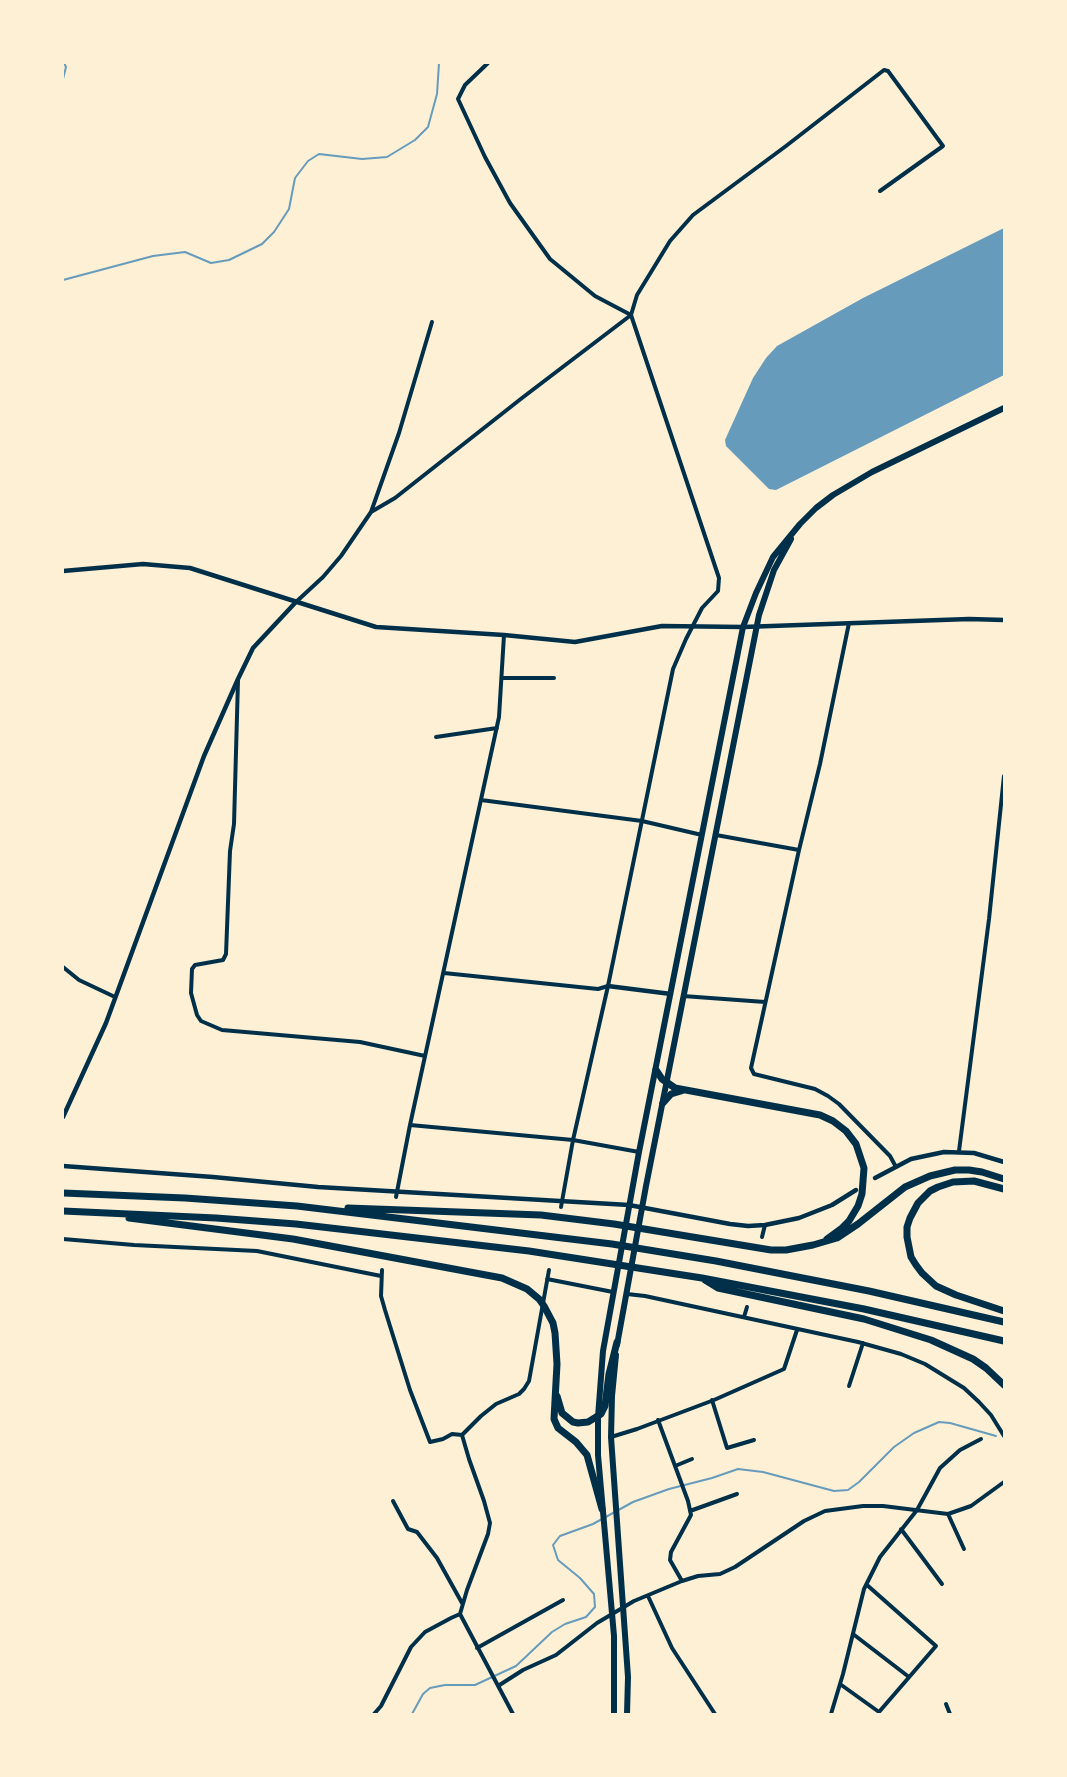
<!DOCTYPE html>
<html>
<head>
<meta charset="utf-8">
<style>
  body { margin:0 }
  #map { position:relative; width:1067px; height:1777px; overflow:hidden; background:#fdf0d5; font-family:"Fira Sans Condensed",sans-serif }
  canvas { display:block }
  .frame { position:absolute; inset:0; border:64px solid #fdf0d5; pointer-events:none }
</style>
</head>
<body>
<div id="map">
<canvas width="1067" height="1777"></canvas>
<div class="frame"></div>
</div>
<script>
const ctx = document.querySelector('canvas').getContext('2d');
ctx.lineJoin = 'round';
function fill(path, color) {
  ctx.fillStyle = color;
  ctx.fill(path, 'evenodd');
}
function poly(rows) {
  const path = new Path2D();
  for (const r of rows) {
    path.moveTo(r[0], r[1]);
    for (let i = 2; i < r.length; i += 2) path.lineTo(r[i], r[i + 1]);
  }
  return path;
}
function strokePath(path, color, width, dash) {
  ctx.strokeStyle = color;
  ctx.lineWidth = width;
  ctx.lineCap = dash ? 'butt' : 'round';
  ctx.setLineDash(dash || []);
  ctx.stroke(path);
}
fill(poly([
  [1004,228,1004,375,776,490,769,489,726,446,725,440,753,378,766,358,777,346,863,298]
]), '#669bbc');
strokePath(poly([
  [63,79,66,67,64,63],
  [63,280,153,256,185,252,211,263,229,260,262,244,274,232,289,209,295,178,308,161,319,154,362,159,387,157,415,140,428,127,437,94,439,63],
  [412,1714,423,1694,430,1688,445,1685,475,1685,516,1666,552,1632,565,1624,586,1617,595,1607,594,1594,580,1578,558,1560,553,1545,560,1536,593,1524,633,1502,669,1489,712,1478,738,1469,763,1472,834,1491,848,1490,859,1482,894,1447,914,1433,939,1422,950,1423,996,1436]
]), '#669bbc', 2);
strokePath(poly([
  [488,63,465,85,458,99,485,157,510,203,550,259,595,296,631,315],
  [371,512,395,498,522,398,631,315],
  [296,602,323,577,341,556,371,512,399,433,432,322],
  [849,623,820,764,799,850,751,1068,754,1074,815,1089,828,1096,839,1104,890,1156,896,1167],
  [502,678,554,678],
  [238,680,234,824,230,851,226,954,223,960,195,965,192,969,191,993,197,1015,201,1021,222,1030,360,1042,425,1056],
  [436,737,497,728],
  [481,800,642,821,702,835],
  [716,835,799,850],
  [63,967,79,980,115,997],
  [444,973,598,989,608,986],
  [683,996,765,1002],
  [410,1125,573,1140,639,1152],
  [959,1151,989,919,1004,776],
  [396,1197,410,1125,499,717,504,635],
  [561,1207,573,1140,608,986,673,669,686,639,702,608,718,591,719,578,631,315,637,295,670,241,693,215,786,146,884,70,888,71,943,146,880,191],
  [762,1237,765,1225],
  [63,1239,134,1245,257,1251,381,1276],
  [382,1270,381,1296,385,1310,410,1390,430,1442,443,1439,452,1434,462,1435],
  [547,1279,613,1292],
  [627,1294,645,1296,858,1342,901,1354,925,1364,964,1388,979,1402,991,1415,1004,1436],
  [744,1317,747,1307],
  [849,1386,863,1343],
  [712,1400,727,1448,754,1440],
  [658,1420,688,1501,691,1515,671,1552,670,1560,682,1581],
  [462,1435,469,1459,484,1501,490,1523,488,1534,467,1590,460,1614,513,1714],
  [462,1435,481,1416,496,1404,519,1394,524,1389,529,1381,549,1270],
  [611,1437,637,1429,714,1400,784,1369,797,1330],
  [675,1466,692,1459],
  [393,1501,408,1529,417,1532,437,1558,462,1603],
  [690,1511,737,1494],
  [948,1514,964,1549],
  [901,1529,942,1584],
  [648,1596,672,1648,715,1714],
  [853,1634,909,1677],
  [477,1648,563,1600],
  [840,1684,879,1712,936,1646,867,1585],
  [498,1686,523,1670,556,1655,597,1623,634,1601,682,1581,698,1576,720,1574,735,1567,804,1521,825,1511,863,1506,883,1506,948,1514,971,1506,1004,1482],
  [946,1704,950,1714],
  [374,1714,381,1706,411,1647,425,1632,451,1618,460,1614],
  [831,1714,843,1674,864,1589,880,1557,917,1510,940,1468,960,1450,981,1439]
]), '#003049', 4);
strokePath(poly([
  [63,571,143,564,190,568,376,627,504,635,575,642,662,626,743,627,969,619,1004,620],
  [608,986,671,994],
  [63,1117,106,1023,204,756,238,679,253,648,295,603],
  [63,1166,213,1177,318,1187,629,1205,730,1224,748,1226,765,1225,799,1218,832,1205,856,1190],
  [875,1178,911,1159,944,1152,974,1153,1004,1162]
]), '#003049', 4.5);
strokePath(poly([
  [617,1345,646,1186,759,615,774,570,791,539],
  [616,1355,612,1396,611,1437,628,1677,627,1714],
  [614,1714,614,1636,598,1455,598,1417,603,1351,639,1152,743,627,756,593,773,557,800,524,816,508,833,495,872,472,1004,408]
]), '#003049', 6);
strokePath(poly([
  [656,1070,662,1079,675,1088,820,1115,833,1121,846,1131,856,1144,864,1168,862,1194,858,1206,849,1221,842,1228,827,1239],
  [663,1103,671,1094,681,1091],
  [1004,1189,974,1181,953,1182,938,1187,930,1191,918,1203,910,1218,907,1227,907,1237,911,1257,916,1265,922,1273,936,1286,956,1295,1004,1311],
  [63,1193,185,1198,297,1206,612,1244,716,1261,869,1291,1004,1322],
  [348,1208,541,1215,614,1224,771,1250,786,1250,813,1245,837,1238,858,1224,905,1187,930,1176,955,1170,969,1170,982,1172,1004,1179],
  [63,1211,216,1218,296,1224,529,1251,702,1278,864,1309,1004,1341],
  [129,1218,293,1239,502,1278,527,1289,539,1299,544,1306,553,1323,555,1333,557,1364,554,1419,558,1428,576,1442,587,1455,602,1509],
  [705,1280,718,1288,864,1319,931,1340,973,1359,986,1368,1004,1385],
  [557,1396,562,1413,573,1422,578,1423,588,1422,601,1414,605,1406,609,1374,617,1342]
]), '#003049', 7);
</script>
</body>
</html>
